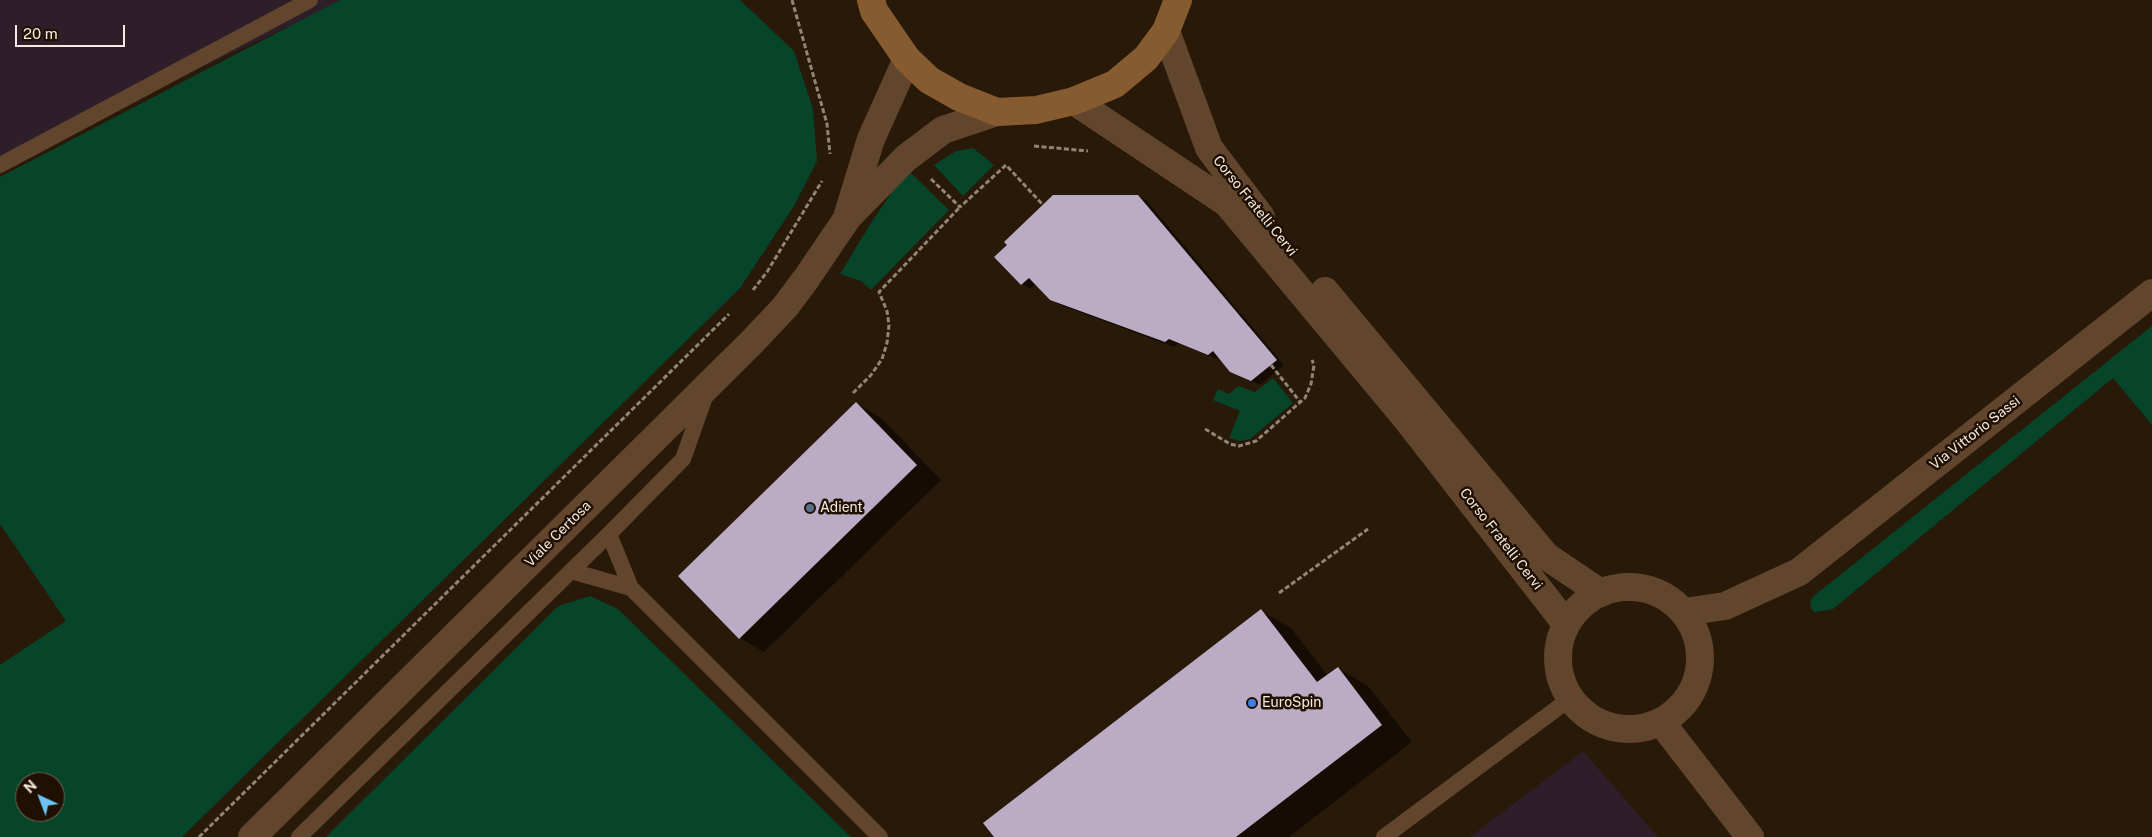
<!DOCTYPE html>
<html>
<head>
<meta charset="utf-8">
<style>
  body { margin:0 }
  #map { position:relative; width:2152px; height:837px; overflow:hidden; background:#291908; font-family:"Public Sans",sans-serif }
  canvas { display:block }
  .north { position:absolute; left:15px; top:772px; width:50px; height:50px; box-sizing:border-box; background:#1f1002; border:1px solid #75675a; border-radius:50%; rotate:317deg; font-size:14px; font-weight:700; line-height:20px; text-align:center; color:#f5eadf }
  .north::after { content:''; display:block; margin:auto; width:18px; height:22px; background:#6dc2f3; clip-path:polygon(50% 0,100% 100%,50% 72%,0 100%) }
  .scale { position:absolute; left:15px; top:25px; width:110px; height:22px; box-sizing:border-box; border:2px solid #f5eadf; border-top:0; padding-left:6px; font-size:15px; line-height:18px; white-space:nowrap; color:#f5eadf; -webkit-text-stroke:4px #1f1002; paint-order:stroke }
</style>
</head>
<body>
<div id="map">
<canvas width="2152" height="837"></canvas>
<div class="north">N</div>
<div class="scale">20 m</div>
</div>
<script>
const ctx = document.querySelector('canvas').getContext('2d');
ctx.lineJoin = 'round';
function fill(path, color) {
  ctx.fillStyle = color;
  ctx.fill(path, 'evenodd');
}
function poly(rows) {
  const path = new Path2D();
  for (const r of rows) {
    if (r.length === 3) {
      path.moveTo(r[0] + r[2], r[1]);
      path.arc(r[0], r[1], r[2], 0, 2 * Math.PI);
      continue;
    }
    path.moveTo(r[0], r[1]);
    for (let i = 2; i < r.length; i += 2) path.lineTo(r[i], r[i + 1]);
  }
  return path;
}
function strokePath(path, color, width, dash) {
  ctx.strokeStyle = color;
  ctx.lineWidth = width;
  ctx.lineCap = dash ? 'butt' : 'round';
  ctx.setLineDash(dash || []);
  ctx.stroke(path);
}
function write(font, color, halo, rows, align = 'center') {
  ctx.font = font + ' "Public Sans",sans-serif';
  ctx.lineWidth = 5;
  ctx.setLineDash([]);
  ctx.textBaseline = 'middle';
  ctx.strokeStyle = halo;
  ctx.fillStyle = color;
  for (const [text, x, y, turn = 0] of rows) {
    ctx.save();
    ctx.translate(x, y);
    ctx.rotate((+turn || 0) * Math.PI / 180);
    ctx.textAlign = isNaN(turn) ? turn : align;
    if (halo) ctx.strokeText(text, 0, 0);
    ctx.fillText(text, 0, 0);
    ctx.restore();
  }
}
fill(poly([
  [0,0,345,0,0,162],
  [1583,751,1658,837,1470,837]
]), '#2e1e29');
fill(poly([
  [340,0,740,0,794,51,813,109,817,161,794,206,740,288,182,837,0,837,0,665,66,621,0,524,0,177],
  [25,782,55,782,55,812,25,812],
  [973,148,994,165,963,196,934,165,956,151],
  [911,173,949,210,871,290,861,281,840,274,869,226,896,186],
  [2152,326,2152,425,2113,378,1833,609,1814,612,1811,608,1810,601,1815,595],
  [1273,378,1293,403,1250,439,1240,441,1229,438,1240,411,1213,400,1218,389,1229,394,1238,386,1255,392],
  [590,596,618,609,851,837,326,837,558,606]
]), '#06452a');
fill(poly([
  [1138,196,1147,201,1284,365,1260,385,1231,371,1219,357,1217,359,1179,343,1174,347,1060,305,1051,299,1036,284,1030,289,1022,284,996,257],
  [856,403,881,418,941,480,764,652,740,638],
  [1261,611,1291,628,1328,676,1338,668,1368,686,1412,742,1289,837,995,837]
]), '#0007');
fill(poly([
  [1053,195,1138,195,1277,360,1251,381,1230,372,1213,351,1208,355,1169,339,1165,342,1050,300,1029,278,1021,285,994,257,1007,245,1004,242],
  [856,402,917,465,739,639,678,576],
  [1261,609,1317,682,1338,667,1382,725,1236,837,994,837,983,823]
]), '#bbacc5');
strokePath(poly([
  [792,0,827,124,830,154],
  [1034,146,1088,151],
  [931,179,960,207,1006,165,1043,205],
  [753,290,767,272,822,181],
  [1271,365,1301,403],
  [853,393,871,375,882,359,887,343,889,325,887,311,879,292,960,207],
  [1205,429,1230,444,1239,446,1256,441,1305,398,1311,384,1314,365,1312,360],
  [1279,593,1368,529],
  [199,837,729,314]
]), '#928476', 3, [5, 2.5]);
strokePath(poly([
  [0,165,310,0],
  [609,534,631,588,880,837],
  [571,571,631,588],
  [299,837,609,534,683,459,706,394],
  [1384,837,1571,698]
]), '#61452c', 16);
strokePath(poly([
  [1166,31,1209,148,1261,217],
  [1074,101,1227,203,1405,417,1566,624],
  [848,214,871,139,907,59],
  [1325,291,1546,556,1601,593],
  [1629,658,71],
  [1684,612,1725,606,1799,572,2152,293],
  [1661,722,1750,837],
  [252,837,752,342,785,307,806,279,848,217,906,158,943,130,997,112]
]), '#61452c', 28);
strokePath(poly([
  [871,0,874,11,907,59,929,80,959,97,997,112,1036,110,1074,101,1115,84,1146,58,1166,31,1178,0]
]), '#875b30', 28);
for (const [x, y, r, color] of [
  [810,508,5,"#5c6f8a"],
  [1252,703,5,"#3f7fe0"]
]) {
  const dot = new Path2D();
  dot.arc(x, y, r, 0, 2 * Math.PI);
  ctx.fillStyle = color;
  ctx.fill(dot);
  strokePath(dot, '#1f1002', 2);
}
write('14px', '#f5eadf', '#1f1002', [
  ["Corso Fratelli Cervi",1255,206,51],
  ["Via Vittorio Sassi",1975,433,-38],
  ["Viale Certosa",558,534,-45],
  ["Corso Fratelli Cervi",1501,539,52]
]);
write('14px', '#f5eadf', '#1f1002', [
  ["Adient",820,508],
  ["EuroSpin",1262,703]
], 'left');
</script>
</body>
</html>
